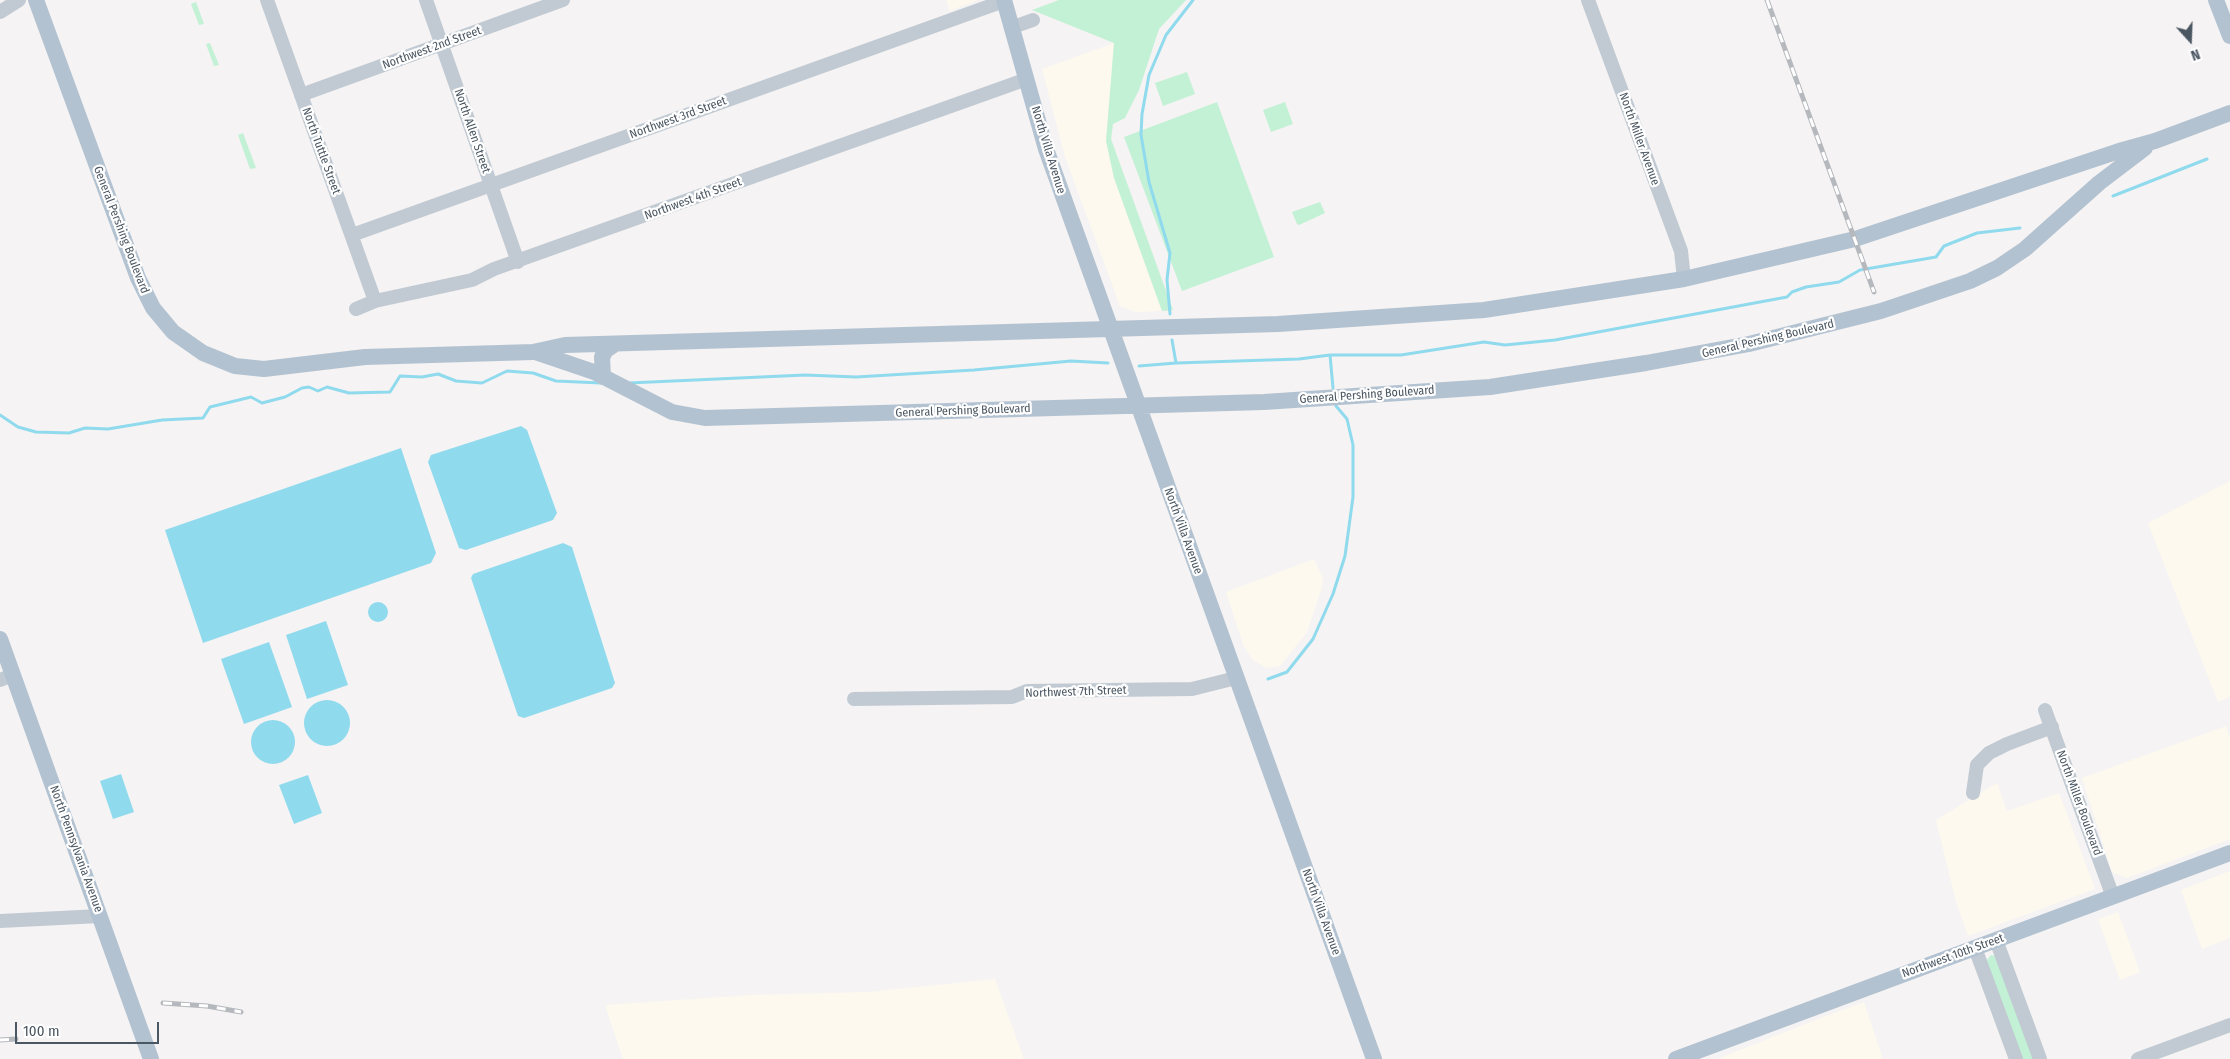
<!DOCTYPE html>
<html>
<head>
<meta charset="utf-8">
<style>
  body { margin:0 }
  #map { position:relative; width:2230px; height:1059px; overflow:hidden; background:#f5f3f3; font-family:"Fira Sans Condensed",sans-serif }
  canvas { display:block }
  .north { position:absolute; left:2165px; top:15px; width:50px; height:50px; -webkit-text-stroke:4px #fff; paint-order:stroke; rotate:160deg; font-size:14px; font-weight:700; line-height:20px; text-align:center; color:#4a5661 }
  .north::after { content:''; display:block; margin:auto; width:18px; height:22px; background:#4a5661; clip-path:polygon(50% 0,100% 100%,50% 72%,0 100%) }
  .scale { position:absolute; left:15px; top:1022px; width:144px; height:22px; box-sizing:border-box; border:2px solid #4a5661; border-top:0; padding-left:6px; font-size:15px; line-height:18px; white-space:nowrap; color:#4a5661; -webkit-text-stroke:4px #fff; paint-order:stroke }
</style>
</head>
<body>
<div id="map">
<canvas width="2230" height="1059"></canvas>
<div class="north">N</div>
<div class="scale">100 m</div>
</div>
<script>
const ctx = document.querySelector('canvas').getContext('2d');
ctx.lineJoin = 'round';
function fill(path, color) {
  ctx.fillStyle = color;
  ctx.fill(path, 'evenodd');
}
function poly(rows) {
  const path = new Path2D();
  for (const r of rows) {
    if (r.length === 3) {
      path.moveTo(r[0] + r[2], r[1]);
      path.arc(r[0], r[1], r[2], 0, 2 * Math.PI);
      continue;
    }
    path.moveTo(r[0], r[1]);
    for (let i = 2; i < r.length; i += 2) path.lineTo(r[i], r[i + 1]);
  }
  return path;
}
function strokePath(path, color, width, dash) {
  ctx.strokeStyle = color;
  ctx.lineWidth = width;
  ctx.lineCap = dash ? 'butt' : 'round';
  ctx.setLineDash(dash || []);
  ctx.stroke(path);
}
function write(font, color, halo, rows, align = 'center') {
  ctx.font = font + ' "Fira Sans Condensed",sans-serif';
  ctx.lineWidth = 4.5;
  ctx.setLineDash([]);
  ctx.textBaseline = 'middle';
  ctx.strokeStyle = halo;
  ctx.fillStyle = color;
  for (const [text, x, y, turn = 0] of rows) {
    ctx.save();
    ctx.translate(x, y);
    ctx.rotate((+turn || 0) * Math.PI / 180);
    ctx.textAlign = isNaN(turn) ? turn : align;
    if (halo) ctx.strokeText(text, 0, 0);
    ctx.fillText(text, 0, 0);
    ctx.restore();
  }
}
fill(poly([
  [946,0,977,0,950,11],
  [1114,43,1106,141,1114,178,1162,311,1135,312,1120,306,1065,157,1042,69],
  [2230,481,2230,697,2218,702,2148,523],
  [1314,559,1323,578,1321,590,1307,632,1280,666,1266,668,1253,660,1244,647,1226,592],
  [2226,726,2230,737,2230,839,2127,878,2112,872,2082,778],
  [1997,783,2007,811,2059,793,2095,889,1968,936,1956,902,1936,820],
  [2230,871,2230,938,2202,949,2181,890],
  [2118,912,2140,972,2120,980,2098,919],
  [995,979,1024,1059,623,1059,605,1005,752,995,868,992],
  [1864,1002,1883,1059,1717,1059,1821,1018]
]), '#fdf9ef');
fill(poly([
  [1059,0,1186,0,1159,29,1139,90,1125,118,1113,124,1111,139,1173,310,1162,311,1114,178,1106,141,1114,43,1032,10],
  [196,2,204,24,199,25,191,4],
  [210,43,219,65,214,66,206,44],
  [1187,72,1195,94,1163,106,1155,83],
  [1217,102,1274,257,1182,291,1124,137],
  [1285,102,1293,124,1271,132,1263,110],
  [243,133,256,168,250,169,238,135],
  [1320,202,1325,213,1299,225,1297,224,1292,212],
  [1991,955,1996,956,2034,1059,2021,1059,1986,961]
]), '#c3f1d5');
fill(poly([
  [521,426,527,430,557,513,553,520,466,550,459,548,428,462,431,455],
  [401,448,436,553,431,563,203,643,165,530],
  [563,543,572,547,615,683,612,688,524,718,518,716,471,578,473,574],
  [378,612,10],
  [326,621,348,685,307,699,286,635],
  [269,642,292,707,244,724,221,659],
  [327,723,23],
  [273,742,22],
  [121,774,134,812,113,819,100,781],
  [308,775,322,813,294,824,279,785]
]), '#90daee');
strokePath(poly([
  [2113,196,2207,159],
  [1170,314,1167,280,1170,253,1149,182,1141,135,1142,114,1149,75,1166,35,1193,0],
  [1172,340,1176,363],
  [1330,355,1333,388],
  [1139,366,1176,363,1299,359,1330,355,1401,355,1484,342,1505,345,1555,340,1787,297,1792,292,1806,287,1839,282,1860,270,1936,257,1944,246,1977,233,2020,228],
  [629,383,805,375,856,377,974,370,1071,361,1108,363],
  [0,415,18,427,36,432,69,433,85,428,108,429,162,420,203,418,210,407,251,397,262,403,285,397,302,388,309,387,318,391,327,387,349,393,390,392,400,376,422,377,438,374,456,381,482,383,507,371,533,373,556,381,601,383],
  [1268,679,1287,672,1313,639,1333,594,1345,556,1353,497,1353,445,1347,419,1336,406]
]), '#90daee', 3);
strokePath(poly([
  [267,0,375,301],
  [426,0,518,262],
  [1588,0,1681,251,1684,279],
  [0,12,19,0],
  [1013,27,1033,20],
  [301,95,563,0],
  [352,235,1004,1],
  [356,309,375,301,472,280,494,269,1027,79],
  [0,680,13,675],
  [854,699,1012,697,1027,691,1192,689,1236,678],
  [2045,710,2113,897],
  [1973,793,1977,765,1989,753,2007,744,2052,727],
  [0,921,100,916],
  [1996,940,2040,1059],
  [1975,948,2016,1059],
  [2138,1059,2230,1025]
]), '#c1cad2', 14);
strokePath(poly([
  [36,0,138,278,153,308,173,332,203,353,235,366,264,369,365,357,533,352,565,345,1278,324,1484,310,1684,279,1855,239,2119,151,2155,141,2230,113],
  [1004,0,1046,149,1374,1059],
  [2216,0,2230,36],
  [535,352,594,372,672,412,705,418,1264,402,1490,387,1646,363,1749,344,1881,311,1970,281,1997,268,2025,249,2099,183,2145,148],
  [603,377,602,357,606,350,615,344],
  [0,639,151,1059],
  [1676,1059,2230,853]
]), '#b3c2d1', 16);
const rail = poly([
  [1767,0,1874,292],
  [163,1003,207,1006,241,1012],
  [0,1040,16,1039]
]);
strokePath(rail, '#b5b8bd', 5);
strokePath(rail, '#fff', 3, [9]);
write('12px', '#4a5661', '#fff', [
  ["Northwest 2nd Street",432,48,-20],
  ["Northwest 3rd Street",678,118,-20],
  ["North Allen Street",472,131,71],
  ["North Miller Avenue",1639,139,70],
  ["North Villa Avenue",1048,150,73],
  ["North Tuttle Street",321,151,70],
  ["Northwest 4th Street",693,199,-20],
  ["General Pershing Boulevard",121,230,69],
  ["General Pershing Boulevard",1768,339,-13],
  ["General Pershing Boulevard",1367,395,-4],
  ["General Pershing Boulevard",963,411,-2],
  ["North Villa Avenue",1183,531,70],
  ["Northwest 7th Street",1076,692,-2],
  ["North Miller Boulevard",2079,803,70],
  ["North Pennsylvania Avenue",76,849,70],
  ["North Villa Avenue",1321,912,70],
  ["Northwest 10th Street",1953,956,-20]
]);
</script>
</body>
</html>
